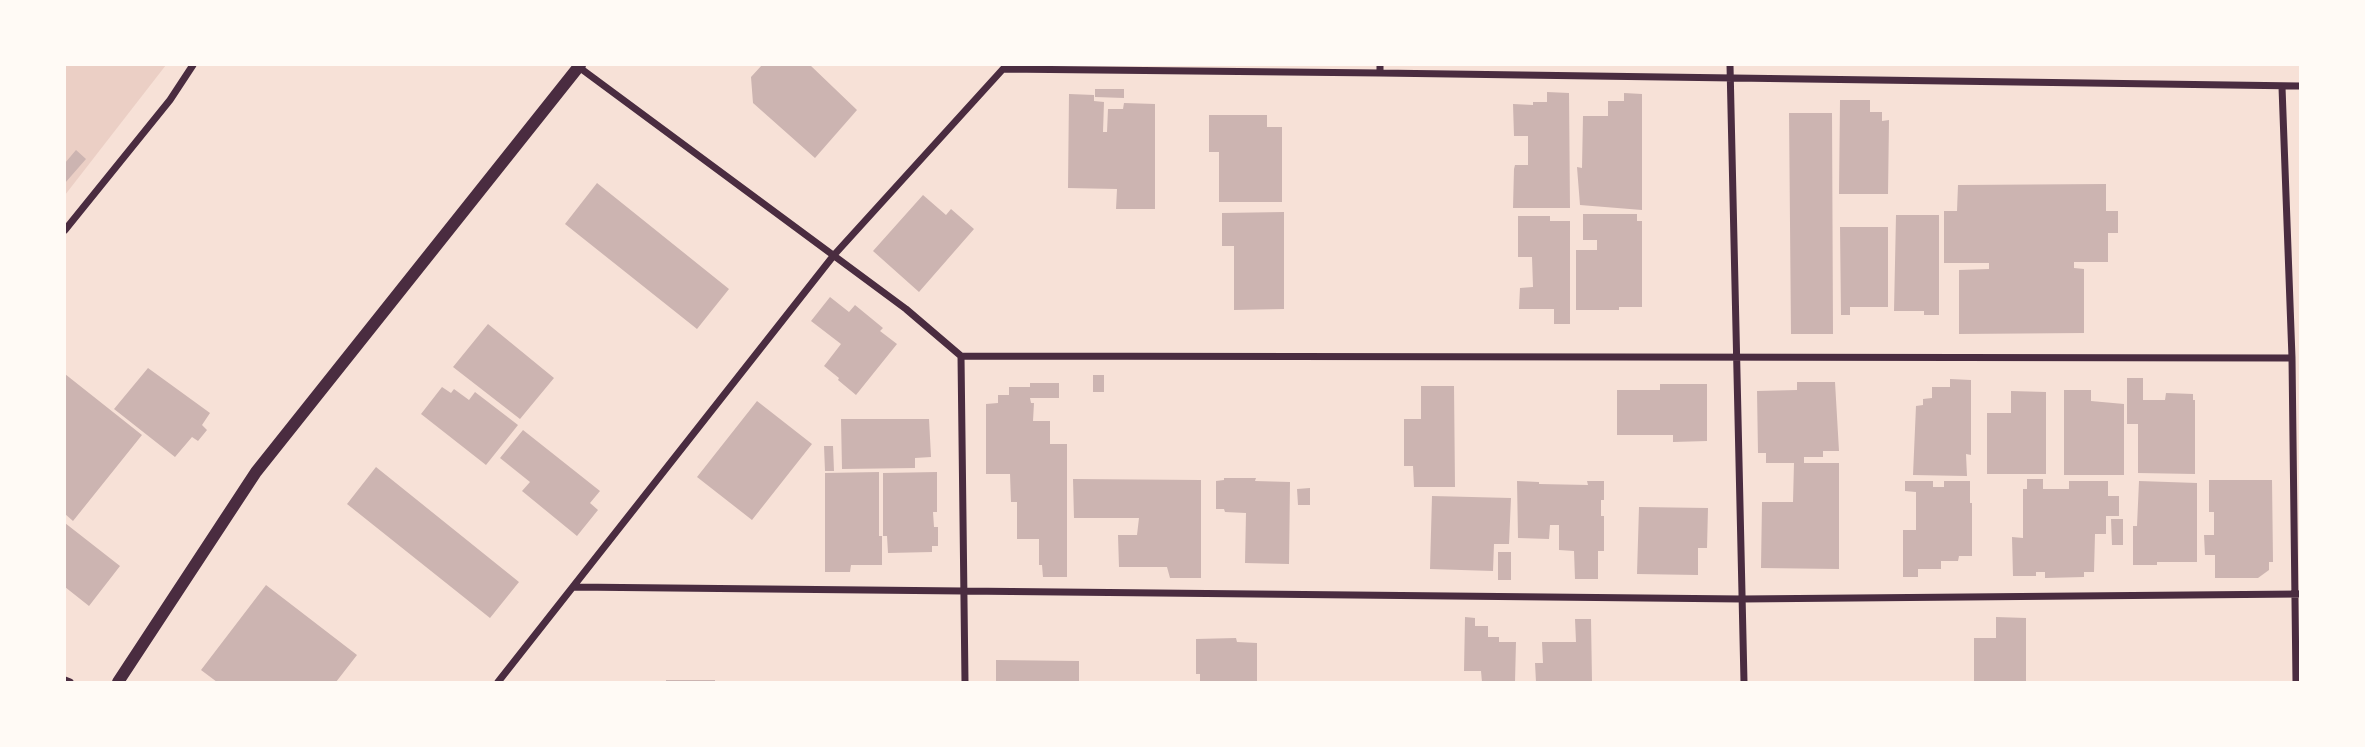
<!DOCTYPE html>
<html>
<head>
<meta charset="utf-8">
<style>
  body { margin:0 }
  #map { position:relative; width:2365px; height:747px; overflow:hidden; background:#f7e1d7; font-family:"Public Sans",sans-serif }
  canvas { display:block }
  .frame { position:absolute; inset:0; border:66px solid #fffaf5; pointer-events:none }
</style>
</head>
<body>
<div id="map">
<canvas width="2365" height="747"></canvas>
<div class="frame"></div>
</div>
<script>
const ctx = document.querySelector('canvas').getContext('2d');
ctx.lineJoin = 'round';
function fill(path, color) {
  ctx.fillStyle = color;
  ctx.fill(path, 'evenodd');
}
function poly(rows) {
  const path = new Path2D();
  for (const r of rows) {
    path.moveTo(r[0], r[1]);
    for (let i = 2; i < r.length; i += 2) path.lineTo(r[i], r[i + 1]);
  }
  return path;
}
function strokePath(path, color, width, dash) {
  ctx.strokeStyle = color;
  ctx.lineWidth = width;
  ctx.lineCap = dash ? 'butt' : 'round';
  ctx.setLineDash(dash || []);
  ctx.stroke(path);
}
fill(poly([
  [65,65,166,65,65,195]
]), '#ebcfc5');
fill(poly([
  [762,65,810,65,857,110,815,158,753,103,751,77],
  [1095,89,1124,89,1124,98,1095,97],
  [1547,92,1569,93,1570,208,1513,208,1514,169,1515,165,1528,165,1528,136,1514,136,1513,104,1533,105,1533,102,1547,102],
  [1624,93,1642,94,1642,210,1580,205,1577,167,1582,168,1583,116,1608,116,1608,101,1624,101],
  [1069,94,1094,95,1094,101,1104,102,1103,132,1107,132,1108,109,1123,109,1124,103,1155,104,1155,209,1116,209,1117,189,1068,188],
  [1840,100,1870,100,1870,112,1882,112,1882,121,1889,120,1888,194,1839,194],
  [1789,113,1832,113,1833,334,1791,334],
  [1209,115,1267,115,1267,127,1282,127,1282,202,1219,202,1219,152,1209,152],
  [76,150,86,159,65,183,65,163],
  [597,183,729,289,697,329,565,224],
  [2106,184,2106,211,2118,211,2118,233,2108,233,2108,262,2074,262,2074,268,2084,269,2084,333,1959,334,1959,270,1989,269,1989,263,1944,263,1944,211,1957,211,1958,185],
  [923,195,946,215,951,209,974,229,919,292,873,251],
  [1284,212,1284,309,1234,310,1234,246,1222,246,1222,213],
  [1583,214,1637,214,1637,221,1642,221,1642,307,1619,307,1619,310,1576,310,1576,250,1597,250,1597,240,1583,240],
  [1896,215,1939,215,1939,315,1924,315,1924,311,1894,311],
  [1518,216,1550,216,1550,221,1570,221,1570,324,1554,324,1554,309,1519,309,1520,288,1533,287,1532,257,1518,257],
  [1840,227,1888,227,1888,307,1850,307,1850,315,1841,315],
  [830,297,849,312,855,305,883,328,880,331,897,344,856,395,838,380,839,378,824,366,841,344,811,321],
  [488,324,554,378,520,419,453,367],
  [148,368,210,413,202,425,207,430,198,441,192,437,175,457,114,409],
  [65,374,142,435,73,521,65,514],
  [1093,375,1104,375,1104,392,1093,392],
  [2127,378,2143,378,2143,400,2165,400,2166,393,2193,394,2193,400,2195,400,2195,474,2138,473,2138,424,2127,424],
  [1950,379,1971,380,1971,455,1966,454,1967,476,1913,475,1916,406,1923,405,1923,399,1932,398,1932,387,1950,387],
  [1797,382,1835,382,1839,451,1823,451,1823,457,1804,457,1804,463,1839,463,1839,569,1761,568,1762,502,1793,502,1794,463,1766,463,1766,453,1758,453,1757,391,1797,390],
  [1030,383,1059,383,1059,398,1030,398,1031,403,1034,403,1033,421,1050,421,1050,444,1067,444,1067,577,1043,577,1042,565,1039,565,1039,539,1017,539,1017,502,1011,502,1010,474,986,474,986,404,998,403,998,395,1009,395,1009,387,1030,387],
  [1660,384,1707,384,1707,441,1673,442,1673,435,1617,435,1617,390,1660,390],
  [1421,386,1454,386,1455,487,1414,487,1413,466,1404,466,1404,419,1421,419],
  [442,387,451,393,454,389,469,400,475,392,518,425,486,465,421,414],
  [2064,390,2091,390,2091,401,2124,404,2124,475,2064,475],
  [2011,391,2046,392,2046,474,1987,474,1987,413,2011,413],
  [757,401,812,444,752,520,697,477],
  [841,419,929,419,931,457,915,458,915,468,842,469],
  [523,430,600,491,590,503,598,510,577,536,522,491,530,482,500,458],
  [824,446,833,446,834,471,825,471],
  [376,467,519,582,490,618,347,504],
  [879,472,879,536,882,536,882,565,851,565,850,572,825,572,825,473],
  [937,472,937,512,933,512,934,527,938,527,938,546,932,546,932,552,888,553,887,536,883,536,883,473],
  [1224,478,1256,478,1255,481,1290,482,1289,564,1245,563,1246,513,1225,512,1224,509,1216,509,1216,481,1224,480],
  [1073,479,1201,480,1201,578,1170,578,1167,567,1119,567,1118,535,1137,535,1139,518,1074,518],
  [2027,479,2043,479,2043,489,2069,489,2069,481,2108,481,2108,496,2119,496,2119,516,2106,516,2106,534,2095,534,2094,572,2084,572,2084,577,2045,578,2045,572,2036,572,2036,576,2013,576,2012,537,2023,538,2023,489,2027,489],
  [2209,480,2272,480,2273,562,2269,562,2269,570,2258,578,2215,578,2215,555,2205,555,2204,535,2214,535,2214,512,2209,512],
  [1517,481,1539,482,1539,484,1588,485,1587,481,1604,481,1604,500,1601,500,1601,516,1604,516,1604,551,1598,551,1598,579,1575,579,1574,551,1559,550,1559,525,1550,525,1549,539,1518,538],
  [1905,481,1933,481,1933,487,1944,487,1944,481,1970,481,1970,503,1972,503,1972,556,1959,556,1958,561,1941,561,1941,569,1918,569,1918,577,1903,577,1903,530,1916,530,1916,492,1905,491],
  [2139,481,2197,483,2197,562,2157,562,2157,565,2133,565,2133,526,2137,526],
  [1310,488,1310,505,1298,505,1297,489],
  [1432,496,1511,498,1509,544,1494,544,1493,571,1430,569],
  [1639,507,1708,508,1707,548,1698,548,1698,575,1637,574],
  [2111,519,2123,519,2123,545,2112,545],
  [65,523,120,566,89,606,65,587],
  [1498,552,1511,552,1511,580,1498,580],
  [266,585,357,655,336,682,217,682,201,670],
  [1465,617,1475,618,1475,626,1488,626,1488,637,1499,637,1499,642,1516,642,1515,682,1482,682,1481,671,1464,671],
  [1996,617,2026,618,2026,682,1974,682,1974,638,1996,638],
  [1575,619,1591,619,1592,682,1536,682,1535,663,1543,663,1542,642,1576,642],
  [1236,638,1237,642,1257,643,1257,682,1200,682,1200,674,1196,674,1196,639],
  [996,660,1079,661,1079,682,996,682],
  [666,680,715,680,715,682,666,682]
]), '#ccb4b1');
strokePath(poly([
  [576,65,906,309,961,356,2292,358],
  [1730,65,1744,682],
  [1380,73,2300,86],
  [2282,87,2292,358,2296,682],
  [65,230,170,100,193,65],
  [961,356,965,682],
  [573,587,1742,599,2300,594],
  [65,680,70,682],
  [498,682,834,255,1003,69,1380,73,1380,65]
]), '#4a2c40', 7);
strokePath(poly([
  [118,682,256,472,580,65]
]), '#4a2c40', 12);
</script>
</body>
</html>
